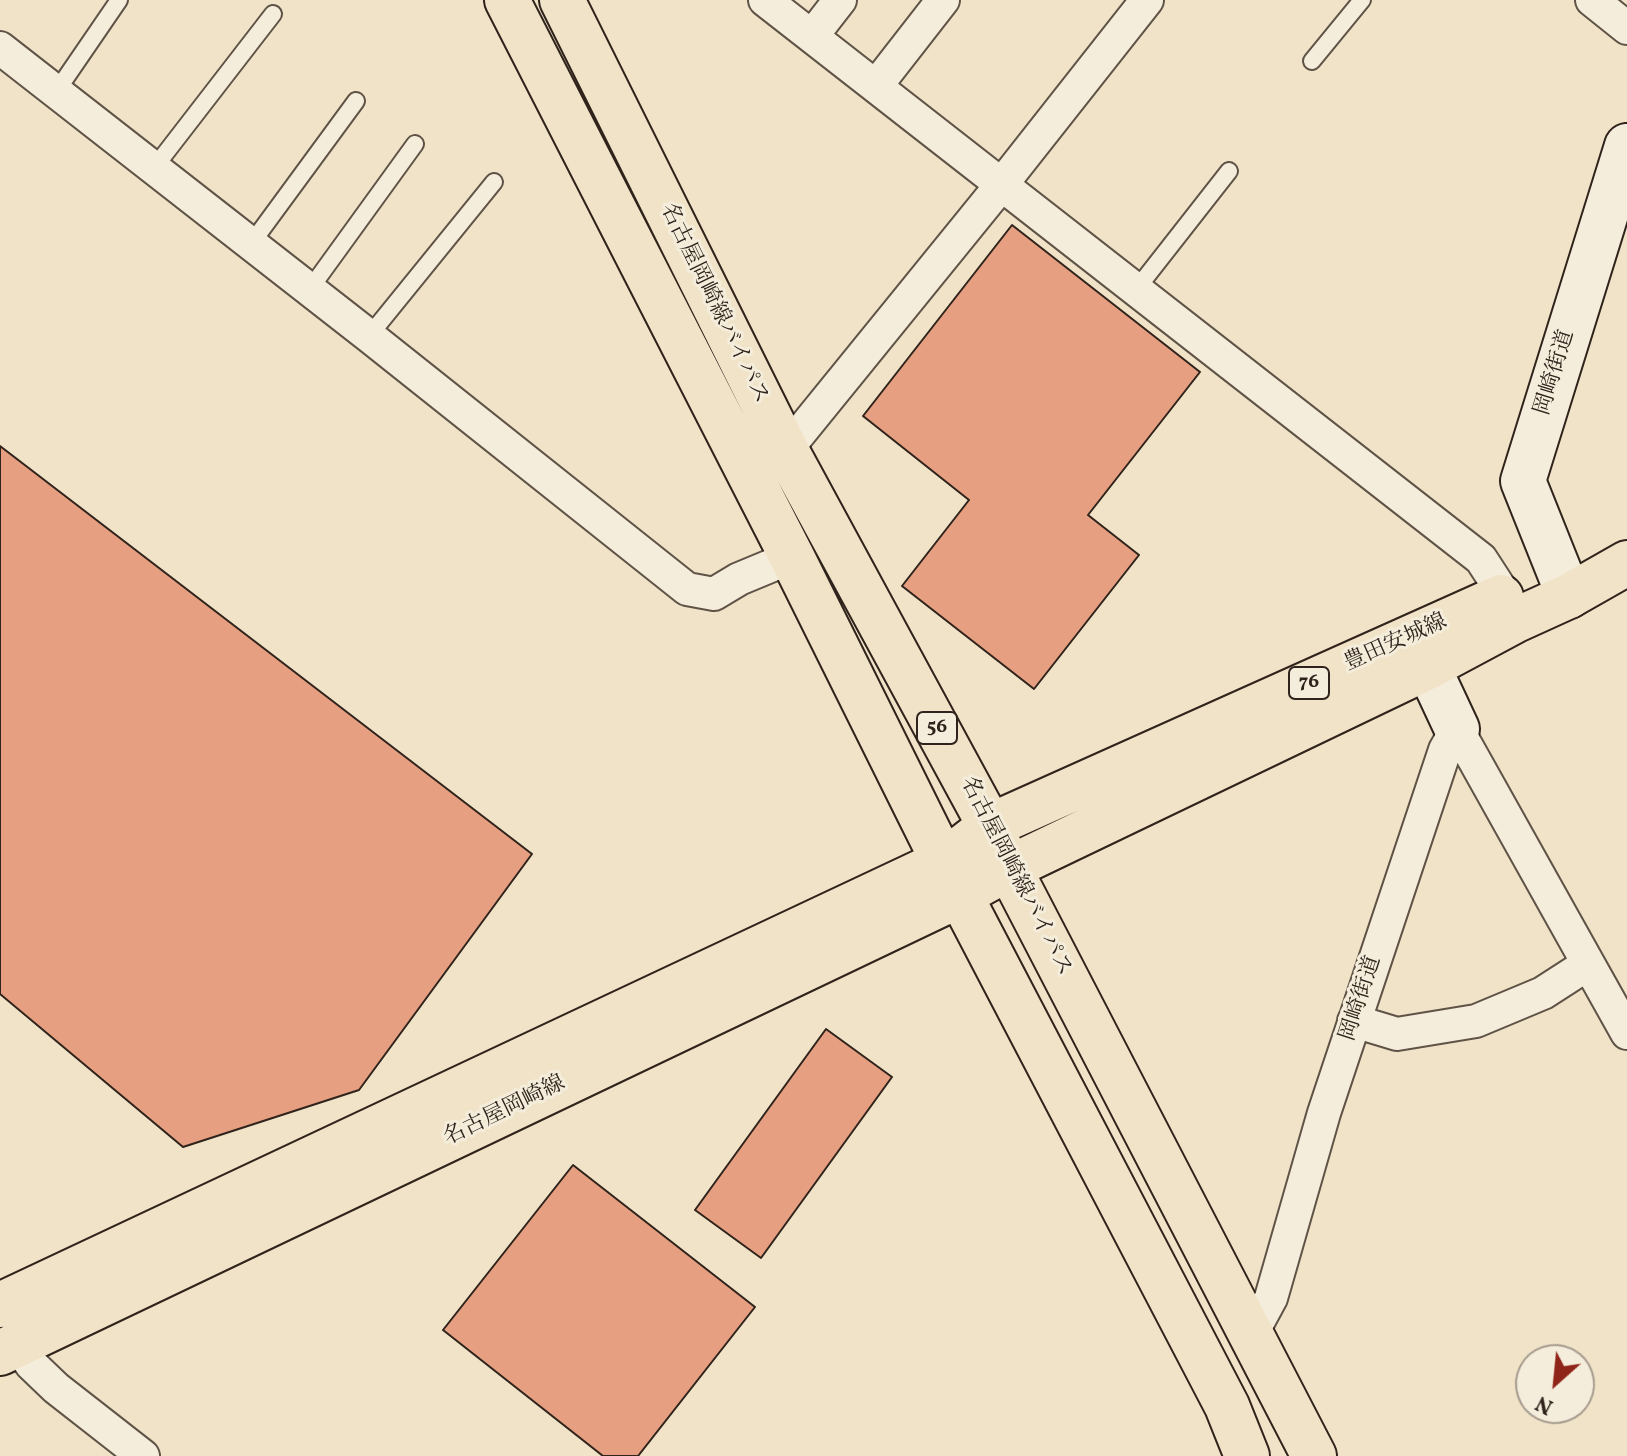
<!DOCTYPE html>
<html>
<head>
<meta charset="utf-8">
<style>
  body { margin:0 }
  #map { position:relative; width:1627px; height:1456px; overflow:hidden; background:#f0e3c7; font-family:Vollkorn,serif }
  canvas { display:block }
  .north { position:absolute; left:1515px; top:1344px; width:80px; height:80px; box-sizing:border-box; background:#f5eddb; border:2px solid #a69c8f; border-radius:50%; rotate:207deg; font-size:22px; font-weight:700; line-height:32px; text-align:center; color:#2f231c }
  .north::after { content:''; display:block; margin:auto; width:28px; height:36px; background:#8f2418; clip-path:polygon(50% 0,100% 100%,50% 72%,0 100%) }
</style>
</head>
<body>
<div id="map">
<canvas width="1627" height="1456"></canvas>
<div class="north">N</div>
</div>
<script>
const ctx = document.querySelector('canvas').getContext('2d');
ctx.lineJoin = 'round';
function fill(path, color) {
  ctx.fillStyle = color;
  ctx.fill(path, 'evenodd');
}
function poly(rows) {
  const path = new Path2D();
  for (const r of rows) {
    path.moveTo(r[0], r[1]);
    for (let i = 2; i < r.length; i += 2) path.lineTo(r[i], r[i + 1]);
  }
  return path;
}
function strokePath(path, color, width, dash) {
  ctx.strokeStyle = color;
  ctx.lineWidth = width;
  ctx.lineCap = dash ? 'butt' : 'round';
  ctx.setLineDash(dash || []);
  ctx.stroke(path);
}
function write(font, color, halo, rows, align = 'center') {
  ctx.font = font + ' Vollkorn,"Noto Serif JP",serif';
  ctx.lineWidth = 6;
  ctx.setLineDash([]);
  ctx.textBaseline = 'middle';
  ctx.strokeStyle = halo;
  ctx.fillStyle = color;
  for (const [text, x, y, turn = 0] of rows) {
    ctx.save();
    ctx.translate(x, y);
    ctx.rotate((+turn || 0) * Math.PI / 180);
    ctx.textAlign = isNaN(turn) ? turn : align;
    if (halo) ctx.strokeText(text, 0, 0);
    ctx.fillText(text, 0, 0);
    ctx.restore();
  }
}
const building = poly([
  [1012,225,1200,372,1088,515,1139,555,1034,689,902,586,969,500,863,416,1012,225],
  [0,446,532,854,359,1090,183,1147,0,994,0,446],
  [826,1029,892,1077,761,1258,695,1210,826,1029],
  [573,1165,755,1307,638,1456,603,1456,443,1330,573,1165]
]);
fill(building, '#e6a081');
strokePath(building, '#2f231c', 2);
const lane = poly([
  [1312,61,1362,0],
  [56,92,119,0],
  [154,168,273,14],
  [251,244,356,101],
  [310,289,415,144],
  [1135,291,1229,171],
  [369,336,494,182]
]);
const street = poly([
  [765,0,1481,559,1505,596,1511,614],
  [1592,0,1627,28],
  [812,36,840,0],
  [0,48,369,336,687,589,714,594,739,579,792,557],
  [876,86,943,0],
  [786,450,1002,184,1147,0],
  [1457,729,1627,1033],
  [1354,1021,1397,1034,1476,1021,1543,993,1588,964],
  [1251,1335,1271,1298,1324,1113,1445,750,1457,729],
  [18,1346,31,1364,56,1388,143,1456]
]);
const secondary = poly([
  [1569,596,1523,481,1627,146],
  [1428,667,1457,729]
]);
const primary = poly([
  [507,0,792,557,960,895,1227,1406,1247,1456],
  [562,0,786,450,990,826,1009,868,1314,1456],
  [0,1305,945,861,990,826,1501,597],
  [0,1353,960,895,1009,868,1428,667,1514,621,1569,596,1627,563]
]);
strokePath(lane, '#5f5347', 20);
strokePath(street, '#5f5347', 36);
strokePath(secondary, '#2f231c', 48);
strokePath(primary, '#2f231c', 48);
strokePath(lane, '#f5eddb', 16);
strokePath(street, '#f5eddb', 32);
strokePath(secondary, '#f5eddb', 44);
strokePath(primary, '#f0e3c7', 44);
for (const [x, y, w] of [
  [1309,683,40],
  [937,728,40]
]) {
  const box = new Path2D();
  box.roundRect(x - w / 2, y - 16, w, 32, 6);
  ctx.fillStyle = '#f5eddb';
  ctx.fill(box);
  strokePath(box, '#2f231c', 2);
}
write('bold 20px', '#2f231c', null, [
  ["76",1309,683],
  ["56",937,728]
]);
write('22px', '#2f231c', '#f5eddb', [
  ["名古屋岡崎線バイパス",713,304,64],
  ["岡崎街道",1556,373,-73],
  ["豊田安城線",1396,644,-24],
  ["名古屋岡崎線バイパス",1015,877,63],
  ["岡崎街道",1362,999,-72],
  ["名古屋岡崎線",505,1112,-26]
]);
</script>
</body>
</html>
